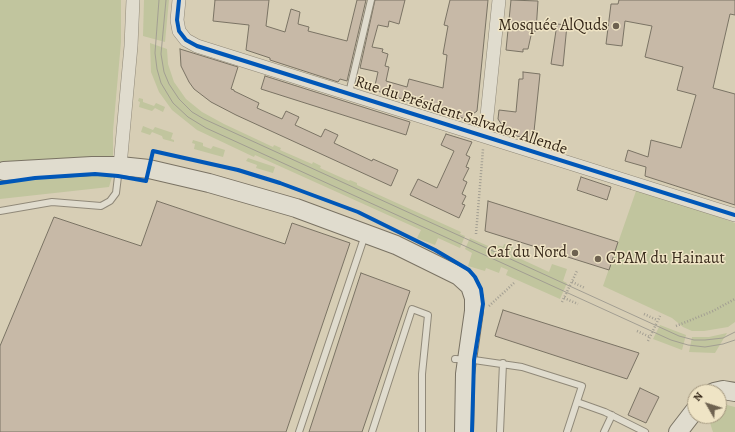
<!DOCTYPE html>
<html>
<head>
<meta charset="utf-8">
<style>
  body { margin:0 }
  #map { position:relative; width:735px; height:432px; overflow:hidden; background:#d7ceb5; font-family:Alegreya,serif }
  canvas { display:block }
  .north { position:absolute; left:687px; top:384px; width:40px; height:40px; box-sizing:border-box; background:#efe4c5; border:1px solid #a59980; border-radius:50%; rotate:309deg; font-size:11px; font-weight:700; line-height:16px; text-align:center; color:#362819 }
  .north::after { content:''; display:block; margin:auto; width:14px; height:18px; background:#6e6250; clip-path:polygon(50% 0,100% 100%,50% 72%,0 100%) }
</style>
</head>
<body>
<div id="map">
<canvas width="735" height="432"></canvas>
<div class="north">N</div>
</div>
<script>
const ctx = document.querySelector('canvas').getContext('2d');
ctx.lineJoin = 'round';
function fill(path, color) {
  ctx.fillStyle = color;
  ctx.fill(path, 'evenodd');
}
function poly(rows) {
  const path = new Path2D();
  for (const r of rows) {
    path.moveTo(r[0], r[1]);
    for (let i = 2; i < r.length; i += 2) path.lineTo(r[i], r[i + 1]);
  }
  return path;
}
function strokePath(path, color, width, dash) {
  ctx.strokeStyle = color;
  ctx.lineWidth = width;
  ctx.lineCap = dash ? 'butt' : 'round';
  ctx.setLineDash(dash || []);
  ctx.stroke(path);
}
function write(font, color, halo, rows, align = 'center') {
  ctx.font = font + ' Alegreya,serif';
  ctx.lineWidth = 3;
  ctx.setLineDash([]);
  ctx.textBaseline = 'middle';
  ctx.strokeStyle = halo;
  ctx.fillStyle = color;
  for (const [text, x, y, turn = 0] of rows) {
    ctx.save();
    ctx.translate(x, y);
    ctx.rotate((+turn || 0) * Math.PI / 180);
    ctx.textAlign = isNaN(turn) ? turn : align;
    if (halo) ctx.strokeText(text, 0, 0);
    ctx.fillText(text, 0, 0);
    ctx.restore();
  }
}
fill(poly([
  [0,0,121,0,121,42,113,131,113,174,109,187,0,199],
  [144,0,169,0,165,42,143,36],
  [150,43,167,49,168,64,174,82,186,99,202,112,224,124,273,147,274,145,281,148,280,150,312,164,313,162,321,166,320,168,349,181,350,180,357,183,357,185,461,232,460,234,465,236,460,248,438,238,435,245,417,238,421,230,255,155,254,157,197,130,172,110,159,92,151,72],
  [139,98,143,99,143,102,154,106,156,103,165,107,163,112,155,108,152,111,139,107,140,102,138,101],
  [143,126,153,130,155,127,173,133,171,139,174,140,174,142,163,139,162,136,152,132,150,135,141,132],
  [193,140,203,143,203,146,211,149,213,146,225,150,223,157,194,149,195,144,192,143],
  [248,158,275,167,273,173,256,168,257,165,246,161],
  [636,191,677,202,735,223,735,322,728,327,704,331,692,331,683,327,672,318,603,286],
  [470,238,495,249,497,245,503,247,504,244,513,247,510,254,549,272,552,264,567,269,563,281,567,283,560,299,506,275,508,270,501,267,499,273,486,268,485,271,468,266,472,253,465,249],
  [660,325,686,335,682,350,653,339],
  [727,333,715,353,689,352,692,337,709,337],
  [727,405,735,407,735,432,713,432,710,423,710,416,719,416,719,406]
]), '#c1c59e');
const building = poly([
  [215,0,269,0,266,26,285,32,291,9,300,12,298,24,309,27,308,31,347,41,357,0,366,0,347,81,340,79,338,82,270,60,270,58,246,50,249,25,213,21,215,0],
  [375,0,405,0,399,24,389,21,388,27,378,25,372,47,383,49,382,52,388,54,385,66,389,67,386,81,407,87,409,79,443,88,447,55,443,54,448,26,444,25,450,0,488,0,477,111,466,119,374,90,378,72,360,68,375,0],
  [511,0,538,1,536,31,532,31,528,49,523,49,523,52,506,50,511,0],
  [619,0,735,0,735,15,730,14,713,88,735,94,735,205,645,176,646,167,625,161,628,150,648,157,651,140,681,148,696,95,677,90,683,67,645,57,652,26,625,21,622,46,606,44,611,4,618,4,619,0],
  [557,24,567,25,563,66,551,64,557,24],
  [180,49,238,67,231,89,234,90,234,91,259,103,257,108,282,119,286,111,299,117,295,125,321,137,325,129,338,135,334,143,372,161,373,159,398,170,391,186,236,115,211,102,194,89,189,82,181,66,180,49],
  [523,72,540,74,533,141,507,133,498,119,499,110,516,112,519,79,523,79,523,72],
  [265,76,410,122,406,135,261,89,265,76],
  [446,134,472,142,466,155,470,157,466,167,469,168,463,180,467,182,462,194,466,196,462,204,465,205,459,218,410,195,418,179,437,188,454,151,441,145,446,134],
  [581,177,611,187,607,200,577,190,581,177],
  [157,201,285,244,292,223,350,243,286,432,0,432,0,346,54,217,141,246,157,201],
  [488,201,618,242,609,270,485,231,488,201],
  [361,273,410,291,362,432,309,432,361,273],
  [503,310,639,353,627,379,495,336,503,310],
  [640,388,659,397,646,423,628,415,640,388]
]);
fill(building, '#c7b9a7');
strokePath(building, '#7a7364', 1);
const lane = poly([
  [349,93,371,0],
  [0,211,52,202,101,206,110,201,116,193,119,168],
  [455,359,474,360,522,367,582,386,567,432],
  [577,402,605,412,645,432],
  [299,432,365,235],
  [372,432,412,309,428,315,422,374,422,432],
  [500,432,503,363],
  [604,432,612,415]
]);
const street = poly([
  [179,0,177,20,179,31,186,40,197,46,735,215],
  [485,135,499,0],
  [120,166,131,46,133,0]
]);
const secondary = poly([
  [4,171,92,166,120,166,149,169,209,183,296,208,396,245,459,276,470,286,474,298,474,311,465,374,464,432],
  [714,392,723,390,735,392],
  [678,432,695,410]
]);
strokePath(lane, '#908979', 8);
strokePath(street, '#908979', 14);
strokePath(secondary, '#7a7364', 20);
strokePath(poly([
  [476,234,483,149],
  [572,282,585,288],
  [564,298,578,304],
  [562,302,577,271],
  [489,306,514,283],
  [644,314,657,320],
  [676,326,713,311,735,299],
  [637,331,650,337],
  [648,341,660,316]
]), '#a29e92', 2.5, [1, 2]);
strokePath(lane, '#e0dcce', 6);
strokePath(street, '#e0dcce', 13);
strokePath(secondary, '#e0dcce', 18);
strokePath(poly([
  [159,0,155,53,157,69,161,83,173,103,188,117,206,128,671,340,688,345,705,347,723,344,735,340],
  [166,0,161,54,164,72,169,84,179,99,192,112,204,119,679,336,694,340,705,340,723,338,735,332]
]), '#a29e92', 1);
strokePath(poly([
  [179,0,177,20,179,31,186,40,197,46,735,215],
  [0,183,35,178,95,174,118,176,146,181,153,151,238,170,280,183,358,212,435,250,469,270,475,277,481,289,483,304,474,360,472,432]
]), '#0057b8', 4);
for (const [x, y, r, color] of [
  [616,26,4,"#6e6250"],
  [575,253,4,"#6e6250"],
  [598,259,4,"#6e6250"]
]) {
  const dot = new Path2D();
  dot.arc(x, y, r, 0, 2 * Math.PI);
  ctx.fillStyle = color;
  ctx.fill(dot);
  strokePath(dot, '#efe4c5', 1.5);
}
write('16px', '#362819', '#efe4c5', [
  ["Mosquée AlQuds",608,26],
  ["Caf du Nord",567,253],
  ["CPAM du Hainaut",606,259,"left"]
], 'right');
write('16px', '#362819', '#efe4c5', [
  ["Rue du Président Salvador Allende",461,116,18]
]);
</script>
</body>
</html>
